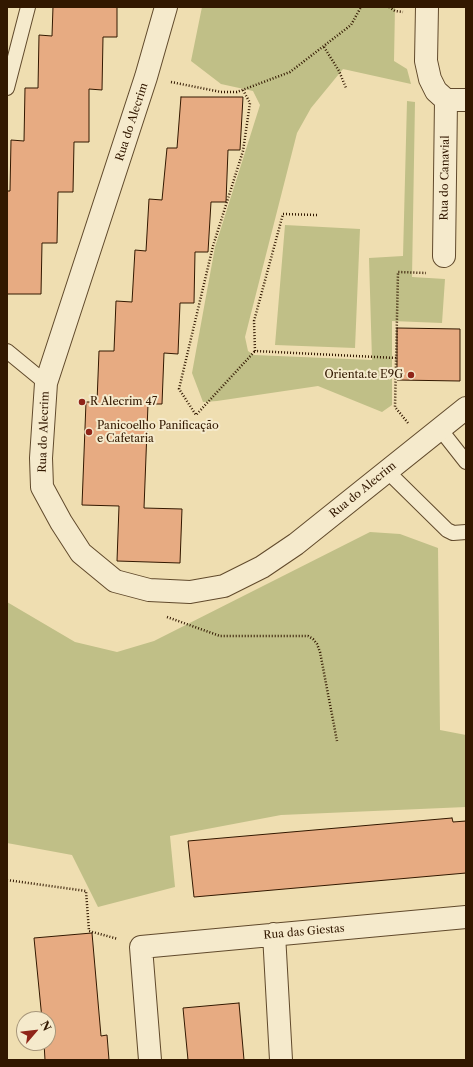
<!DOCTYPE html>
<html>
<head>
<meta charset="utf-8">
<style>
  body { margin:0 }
  #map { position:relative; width:473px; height:1067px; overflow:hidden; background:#efdeb1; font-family:"Libre Caslon Text",serif }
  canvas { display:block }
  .frame { position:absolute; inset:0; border:8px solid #321800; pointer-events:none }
  .north { position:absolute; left:16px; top:1011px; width:40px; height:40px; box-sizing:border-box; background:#f5eacc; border:1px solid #a7967a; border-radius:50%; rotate:62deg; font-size:11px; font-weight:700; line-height:16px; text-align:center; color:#321800 }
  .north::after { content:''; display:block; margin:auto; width:14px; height:18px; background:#8f2418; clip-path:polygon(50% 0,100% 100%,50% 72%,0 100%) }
</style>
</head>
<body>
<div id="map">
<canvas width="473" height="1067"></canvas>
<div class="frame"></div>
<div class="north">N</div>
</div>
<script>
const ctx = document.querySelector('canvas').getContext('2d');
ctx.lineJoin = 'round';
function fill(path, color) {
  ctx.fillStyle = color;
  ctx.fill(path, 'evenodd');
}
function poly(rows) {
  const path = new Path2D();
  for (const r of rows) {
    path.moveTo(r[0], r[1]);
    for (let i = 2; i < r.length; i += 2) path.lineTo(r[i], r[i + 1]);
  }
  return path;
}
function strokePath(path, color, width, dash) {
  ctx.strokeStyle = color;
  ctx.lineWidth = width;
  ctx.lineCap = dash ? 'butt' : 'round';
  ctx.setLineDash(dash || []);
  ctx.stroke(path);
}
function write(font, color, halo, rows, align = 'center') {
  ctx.font = font + ' "Libre Caslon Text",serif';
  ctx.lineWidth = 4;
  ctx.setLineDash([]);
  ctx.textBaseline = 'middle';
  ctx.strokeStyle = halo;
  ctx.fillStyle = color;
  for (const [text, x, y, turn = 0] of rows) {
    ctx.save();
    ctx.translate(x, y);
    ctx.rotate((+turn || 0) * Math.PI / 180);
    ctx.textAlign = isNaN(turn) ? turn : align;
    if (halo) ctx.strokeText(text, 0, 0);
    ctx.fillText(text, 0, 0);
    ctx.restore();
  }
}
fill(poly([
  [202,7,395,7,394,61,407,69,411,84,343,69,311,108,297,133,245,337,248,351,254,355,372,360,369,258,403,256,407,101,415,102,412,277,445,279,442,323,392,321,392,405,382,412,318,386,217,401,203,402,192,373,215,247,260,105,253,91,221,84,191,61],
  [285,225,360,229,355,348,275,345],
  [370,532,400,534,438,548,440,730,466,735,466,807,281,815,170,836,175,887,98,907,72,855,7,843,7,602,75,642,117,652,154,641]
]), '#c0bf87');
const building = poly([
  [53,7,117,7,117,37,103,37,102,90,89,89,89,142,74,142,73,192,58,192,57,243,42,243,41,294,7,294,7,191,10,191,11,140,24,141,25,88,38,88,39,35,52,36,53,7],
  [181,97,243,97,240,150,228,150,226,202,211,202,208,252,195,252,194,303,180,303,178,354,164,353,162,404,148,404,144,508,182,509,180,563,117,561,119,506,82,505,86,402,97,402,99,351,114,351,116,301,132,302,135,250,146,251,149,199,162,200,167,148,177,148,181,97],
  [397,328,460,329,460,381,397,380,397,328],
  [452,818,453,822,466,821,466,873,194,897,188,841,452,818],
  [92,933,101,1036,107,1035,109,1060,45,1060,44,1043,48,1043,48,1019,42,1019,34,938,92,933],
  [239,1003,244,1060,188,1060,183,1008,239,1003]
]);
fill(building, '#e7ab82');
strokePath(building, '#321800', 1);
const service = poly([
  [7,88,28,7],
  [7,351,46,383],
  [440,429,466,462],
  [387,471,447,530,453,533,466,532]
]);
const minor = poly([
  [166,7,146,77,46,383,41,458,42,487,61,522,81,553,115,581,149,590,190,592,224,586,262,567,296,544,466,408],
  [427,7,426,61,430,79,436,91,446,100],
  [444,256,446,100,466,100],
  [274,934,281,1060],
  [150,1060,141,947,466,917]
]);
strokePath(service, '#614a2c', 16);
strokePath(minor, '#614a2c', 24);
strokePath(poly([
  [389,7,395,11,403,12],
  [324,47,339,71,346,88],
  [171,82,221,92,237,92,290,72,351,25,361,7],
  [243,90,250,103,243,151,213,246,179,389,196,415,255,351],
  [317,215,283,214,254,321,255,351,396,358],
  [408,423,395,407,398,272,426,273],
  [167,617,220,636,308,636,313,639,317,644,320,652,337,741],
  [7,880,86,891,89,931,118,939]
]), '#321800', 2.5, [1, 2]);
strokePath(service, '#f5eacc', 14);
strokePath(minor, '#f5eacc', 22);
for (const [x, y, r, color] of [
  [411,375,4,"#8f2418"],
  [82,402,4,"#8f2418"],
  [89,432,4,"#8f2418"]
]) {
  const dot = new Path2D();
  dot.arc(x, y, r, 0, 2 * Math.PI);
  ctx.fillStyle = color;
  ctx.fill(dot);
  strokePath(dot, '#f5eacc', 1.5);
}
write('11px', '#321800', '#f5eacc', [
  ["Rua do Alecrim",132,122,-72],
  ["Rua do Canavial",445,178,-89],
  ["Rua do Alecrim",44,432,-88],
  ["Rua do Alecrim",363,490,-39],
  ["Rua das Giestas",304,932,-5]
]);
write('11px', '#321800', '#f5eacc', [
  ["Orienta.te E9G",403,375,"right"],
  ["R Alecrim 47",90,402],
  ["Panicoelho Panificação",97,426],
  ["e Cafetaria",97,439]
], 'left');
</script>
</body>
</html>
